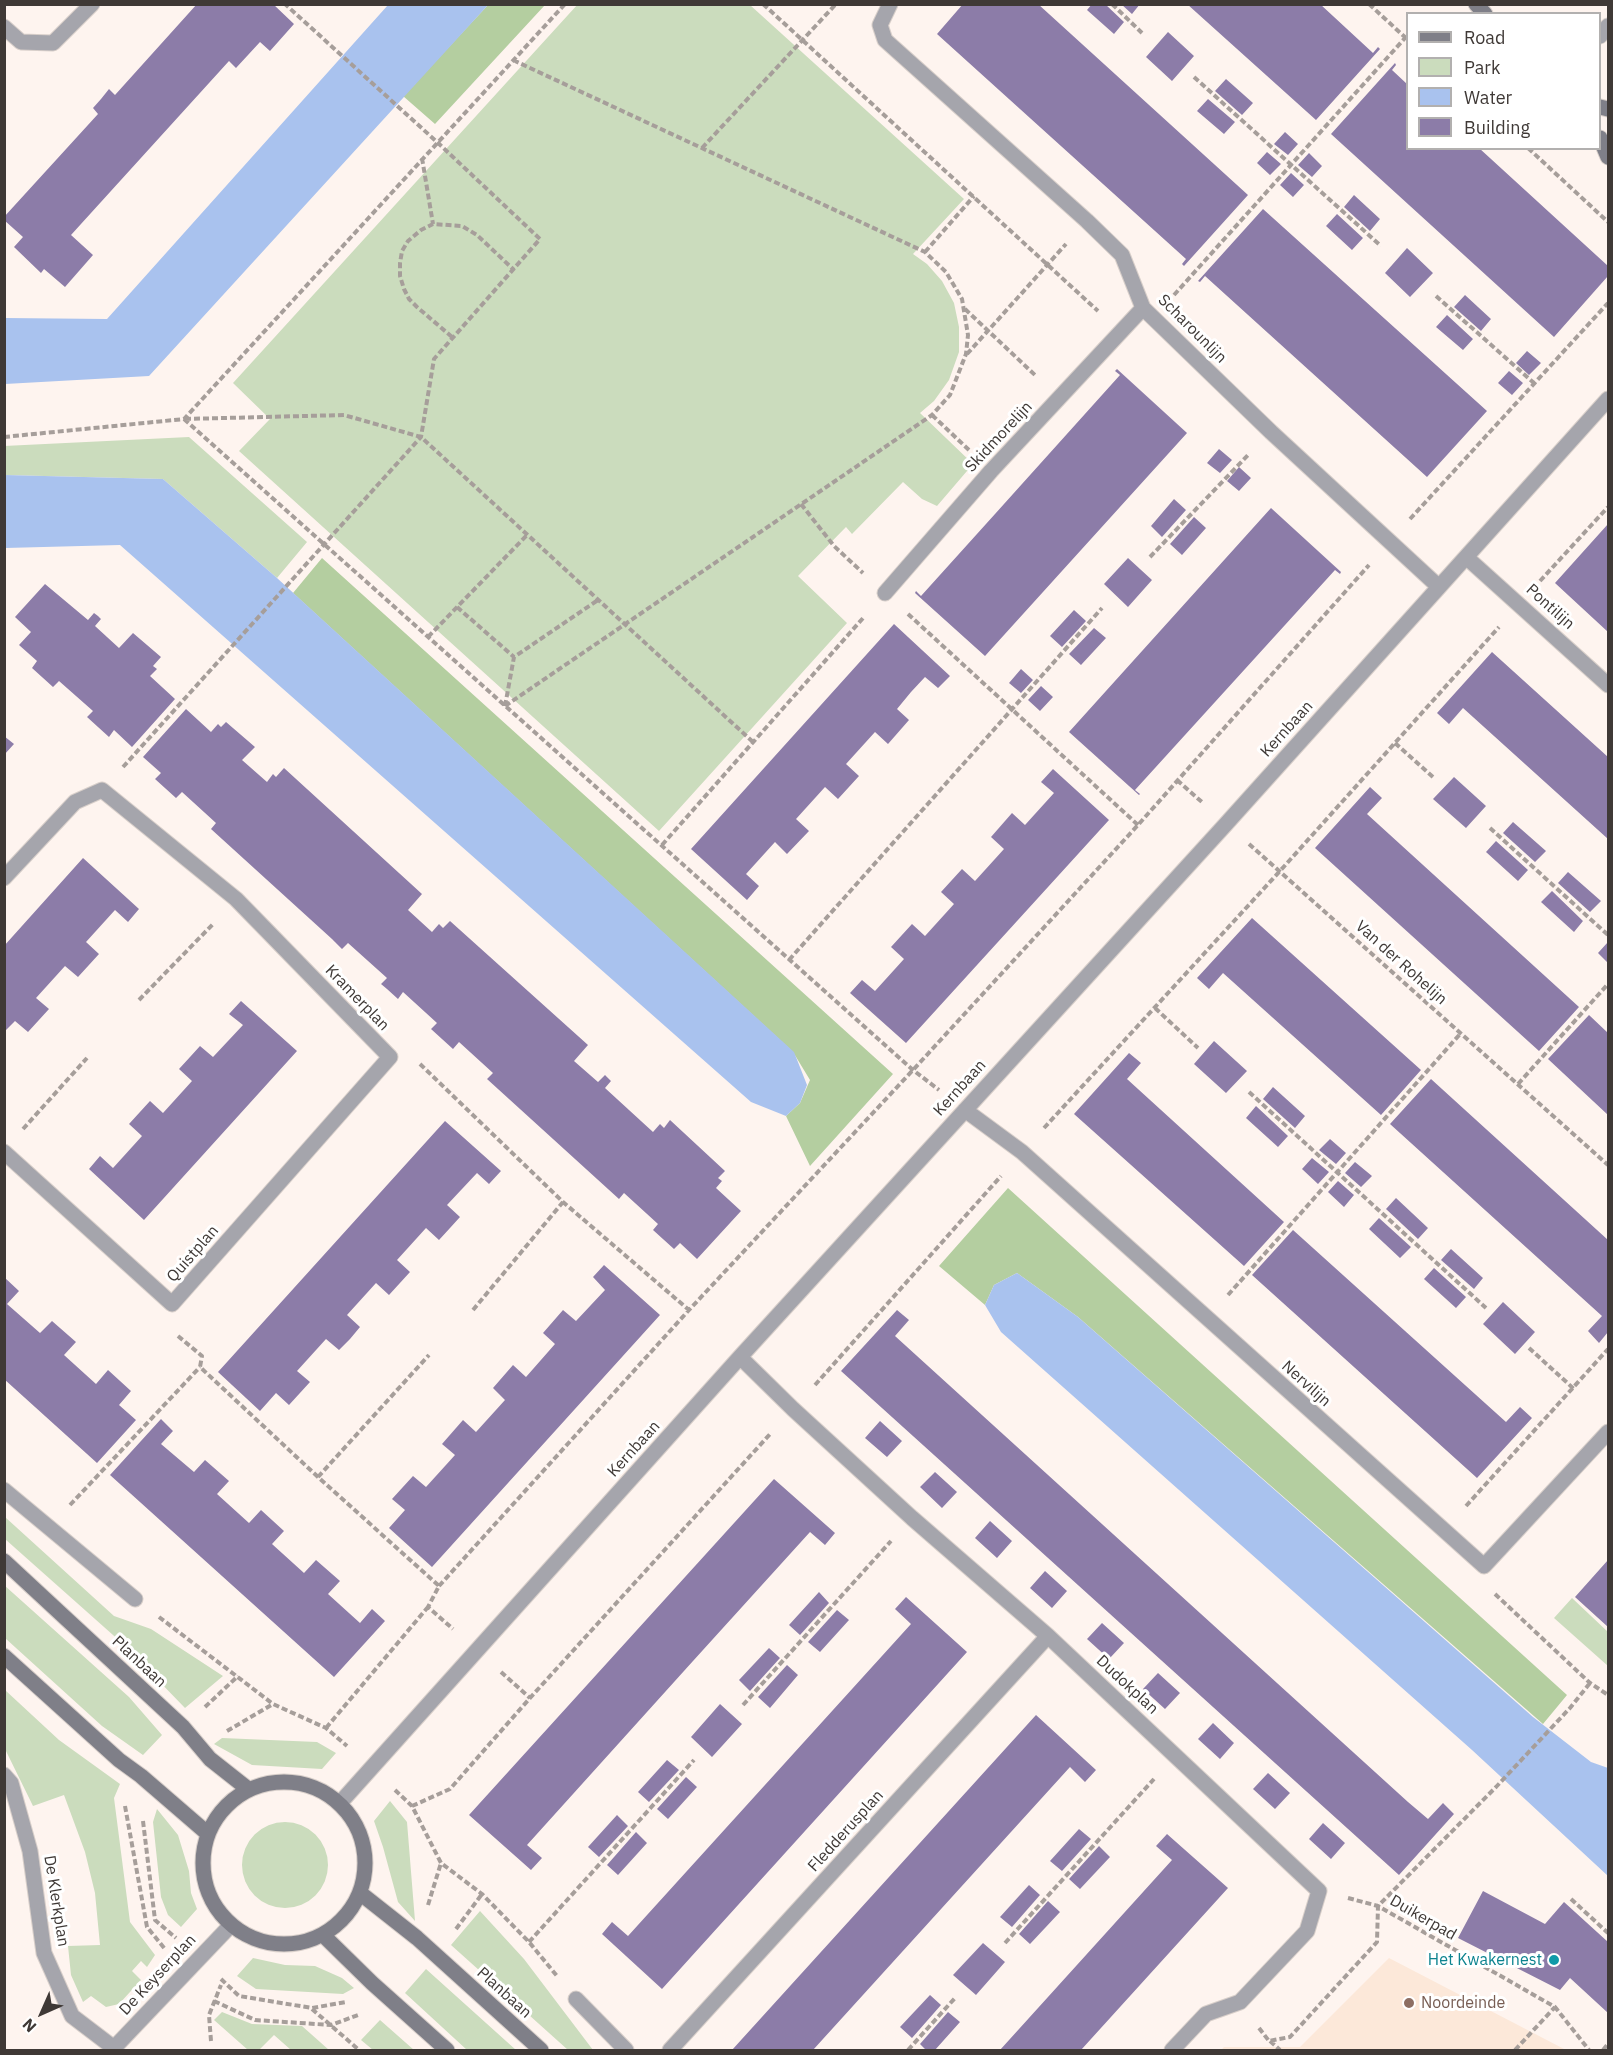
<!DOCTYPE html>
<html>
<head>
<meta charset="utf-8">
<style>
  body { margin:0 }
  #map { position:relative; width:1613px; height:2055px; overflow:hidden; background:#fef4ef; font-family:"IBM Plex Sans",sans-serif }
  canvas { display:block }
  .frame { position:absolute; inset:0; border:6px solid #3f3936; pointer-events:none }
  .legend { position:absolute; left:1406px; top:12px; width:195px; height:138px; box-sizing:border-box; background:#fff; border:2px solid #b2b0af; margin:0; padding:8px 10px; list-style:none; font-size:18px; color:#3f3936 }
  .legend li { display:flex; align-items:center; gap:12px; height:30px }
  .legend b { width:30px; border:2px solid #b2b0af }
  .north { position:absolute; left:12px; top:1983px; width:60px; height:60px; -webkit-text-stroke:4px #fff; paint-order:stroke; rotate:225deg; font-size:16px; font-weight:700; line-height:24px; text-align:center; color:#3f3936 }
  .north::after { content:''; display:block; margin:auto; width:21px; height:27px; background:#3f3936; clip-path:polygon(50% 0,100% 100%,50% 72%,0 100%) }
</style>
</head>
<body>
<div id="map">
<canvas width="1613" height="2055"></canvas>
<div class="frame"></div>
<ul class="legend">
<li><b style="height:8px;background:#7f7f88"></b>Road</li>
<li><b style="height:16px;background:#cbdcbd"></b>Park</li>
<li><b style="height:16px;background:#a9c2ee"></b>Water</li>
<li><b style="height:16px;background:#8c7ca8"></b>Building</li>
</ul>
<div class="north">N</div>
</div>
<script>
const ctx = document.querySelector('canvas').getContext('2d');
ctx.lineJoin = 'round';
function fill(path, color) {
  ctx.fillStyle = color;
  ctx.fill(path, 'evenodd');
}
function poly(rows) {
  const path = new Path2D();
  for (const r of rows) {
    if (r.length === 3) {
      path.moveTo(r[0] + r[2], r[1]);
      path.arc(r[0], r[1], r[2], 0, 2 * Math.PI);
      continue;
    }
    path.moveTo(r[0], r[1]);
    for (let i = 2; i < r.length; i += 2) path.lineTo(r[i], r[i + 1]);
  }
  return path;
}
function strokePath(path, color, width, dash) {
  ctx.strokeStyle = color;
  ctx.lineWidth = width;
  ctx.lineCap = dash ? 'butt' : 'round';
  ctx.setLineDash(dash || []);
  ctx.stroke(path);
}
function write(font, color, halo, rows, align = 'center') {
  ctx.font = font + ' "IBM Plex Sans",sans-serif';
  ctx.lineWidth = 6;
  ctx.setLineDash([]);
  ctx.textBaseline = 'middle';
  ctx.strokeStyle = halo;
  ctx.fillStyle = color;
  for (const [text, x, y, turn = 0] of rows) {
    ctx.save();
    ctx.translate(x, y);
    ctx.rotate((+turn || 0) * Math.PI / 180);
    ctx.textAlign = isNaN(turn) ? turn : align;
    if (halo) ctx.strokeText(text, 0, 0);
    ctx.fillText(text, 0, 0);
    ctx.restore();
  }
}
fill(poly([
  [1389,1958,1566,2050,1221,2050,1224,2047,1300,2047]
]), '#fce8d9');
fill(poly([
  [578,4,750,5,964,199,913,254,927,264,942,281,954,303,959,327,959,352,949,380,934,401,920,413,973,464,937,506,922,499,903,482,852,534,846,527,798,576,847,623,659,831,239,451,270,419,233,383],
  [189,437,307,542,277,578,163,479,5,475,4,446],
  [5,1517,114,1616,151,1629,223,1676,185,1708,122,1643,5,1539],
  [4,1585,129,1697,162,1735,143,1755,102,1726,5,1638],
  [1572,1598,1608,1632,1608,1666,1554,1618],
  [5,1690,59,1740,120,1784,114,1798,130,1922,155,1955,147,1967,141,1961,132,1971,141,1980,119,2004,106,2007,91,1996,83,2002,71,1975,68,1946,100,1945,95,1893,85,1852,64,1795,33,1806,5,1749],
  [222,1738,317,1742,336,1753,322,1769,252,1765,214,1744],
  [390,1801,407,1822,415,1921,398,1902,383,1847,374,1821],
  [157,1809,178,1835,189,1871,191,1893,197,1909,181,1927,168,1915,161,1897,153,1822],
  [285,1865,43],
  [480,1911,524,1959,593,2050,568,2050,451,1945],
  [253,1958,285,1965,315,1966,342,1978,354,1988,343,1994,256,1989,237,1976],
  [426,1969,516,2050,467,2050,405,1993],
  [222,2012,252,2024,302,2026,329,2050,291,2050,274,2035,259,2050,248,2050,214,2020],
  [380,2020,414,2050,373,2050,361,2040]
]), '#cbdcbd');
fill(poly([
  [488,5,545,5,435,124,403,96],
  [322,558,893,1074,810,1166,786,1116,800,1103,810,1080,793,1052,293,593],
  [1008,1188,1567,1695,1543,1724,1078,1317,1017,1273,994,1285,985,1305,939,1266]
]), '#b4cea0');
fill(poly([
  [388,5,488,5,149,376,5,384,5,318,107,319],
  [5,475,163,479,277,578,794,1052,807,1085,800,1103,786,1116,751,1102,120,545,5,548],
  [1017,1273,1078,1317,1533,1717,1591,1762,1608,1768,1608,1876,1472,1750,1001,1332,985,1305,994,1285]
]), '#a9c2ee');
fill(poly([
  [197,4,273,4,294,24,270,51,260,42,236,68,229,61,71,235,93,255,65,287,44,269,41,273,14,247,23,237,4,220,4,217,98,114,93,108,101,99,109,89,115,95],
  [963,4,1038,4,1248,195,1184,266,1182,264,1186,259,937,34],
  [1092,4,1105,4,1124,22,1114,34,1087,10],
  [1121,4,1140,4,1132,14],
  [1187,4,1320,4,1373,53,1378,47,1380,49,1316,120],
  [1168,32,1194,56,1172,81,1146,57],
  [1395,63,1396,65,1392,70,1407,84,1407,148,1479,148,1608,266,1608,276,1554,337,1331,134],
  [1226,79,1253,103,1242,115,1215,91],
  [1208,99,1235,122,1224,134,1197,111],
  [1285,132,1298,144,1288,155,1274,144],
  [1267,152,1281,164,1270,175,1257,163],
  [1309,153,1322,166,1312,177,1298,165],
  [1291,173,1304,185,1293,197,1280,185],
  [1354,195,1380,219,1370,231,1344,207],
  [1263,209,1487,411,1427,477,1205,276,1200,282,1198,281],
  [1337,214,1363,238,1352,250,1326,226],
  [1407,248,1433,273,1410,297,1385,273],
  [1465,295,1491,319,1481,331,1454,307],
  [1447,315,1473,339,1463,350,1436,327],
  [1527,351,1541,363,1529,375,1516,363],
  [1117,369,1187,433,985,656,915,593,916,591,921,596,995,514,1120,375,1115,371],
  [1509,371,1523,383,1512,395,1498,383],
  [1219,449,1232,460,1220,473,1207,463],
  [1239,467,1251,478,1239,491,1227,481],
  [1174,499,1186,510,1162,537,1151,526],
  [1271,508,1341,572,1340,574,1335,570,1135,790,1140,794,1139,795,1069,732],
  [1194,517,1206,528,1182,555,1170,544],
  [1608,524,1607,549,1608,632,1555,583],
  [1128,558,1152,580,1128,607,1104,584],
  [45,584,88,620,94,613,98,616,101,619,95,626,119,648,133,633,161,657,153,666,157,669,150,676,175,699,132,747,114,730,109,737,87,717,93,711,59,681,53,687,32,668,37,661,19,645,31,632,15,617],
  [1074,610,1086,621,1062,647,1050,636],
  [894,624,950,676,938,688,925,677,911,692,897,709,909,720,888,744,875,732,846,764,859,776,838,799,825,787,796,819,809,831,787,854,775,842,746,874,759,886,747,900,691,849],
  [1094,628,1106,638,1081,665,1069,654],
  [1492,652,1608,757,1608,839,1463,708,1449,724,1437,713],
  [1021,669,1033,680,1021,693,1009,683],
  [1041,686,1053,697,1040,711,1028,700],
  [186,709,211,732,218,724,221,727,226,722,255,747,242,760,267,782,273,774,276,777,284,768,422,894,408,910,432,932,439,924,443,928,450,921,588,1045,574,1061,598,1082,605,1075,611,1081,605,1088,653,1132,660,1124,664,1128,670,1120,725,1171,718,1178,722,1181,716,1188,741,1211,697,1259,680,1243,674,1249,653,1230,658,1224,624,1193,619,1199,487,1079,493,1073,459,1042,453,1049,431,1029,437,1023,403,992,398,999,387,989,381,984,387,978,348,943,342,949,332,939,211,829,216,823,182,792,176,798,155,779,161,773,143,757],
  [4,736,14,744,4,755],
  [1053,769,1109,820,906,1043,850,993,862,980,875,991,904,959,891,947,912,924,925,936,954,904,941,892,962,869,975,881,1004,849,991,837,1012,813,1025,825,1054,793,1041,782],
  [1454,777,1486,806,1466,828,1433,799],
  [1370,787,1382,798,1367,814,1579,1007,1539,1051,1315,848],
  [1513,822,1546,851,1535,862,1503,833],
  [1496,841,1528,870,1518,881,1486,852],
  [83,858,139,909,128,922,115,910,86,942,99,954,78,977,65,966,36,998,49,1009,28,1032,15,1021,4,1032,4,946],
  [1568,872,1601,901,1590,912,1558,883],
  [1552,891,1583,921,1574,932,1541,902],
  [1252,918,1421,1070,1381,1115,1223,973,1209,989,1197,978],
  [1608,942,1608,963,1598,953],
  [241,1001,297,1051,144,1220,89,1169,100,1156,113,1168,142,1136,129,1124,150,1101,163,1113,192,1081,179,1069,190,1057,200,1046,213,1057,243,1025,229,1014],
  [1589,1015,1608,1033,1608,1115,1548,1059],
  [1214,1041,1247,1071,1226,1093,1194,1064],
  [1129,1053,1141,1063,1127,1079,1284,1222,1244,1266,1074,1114],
  [1431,1079,1608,1240,1608,1332,1599,1343,1588,1331,1602,1316,1390,1124],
  [1273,1087,1305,1116,1295,1128,1263,1099],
  [1256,1106,1288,1136,1278,1147,1246,1118],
  [445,1121,501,1171,489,1184,477,1173,447,1205,460,1217,450,1228,439,1240,426,1228,397,1260,410,1272,389,1295,376,1283,347,1315,360,1327,350,1339,339,1350,326,1339,297,1371,310,1382,289,1405,276,1393,260,1411,218,1372],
  [1330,1139,1346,1153,1336,1164,1319,1150],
  [1312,1158,1329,1172,1318,1184,1302,1169],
  [1355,1162,1372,1176,1361,1187,1345,1173],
  [1338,1181,1354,1195,1344,1207,1328,1192],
  [1396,1198,1428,1228,1418,1239,1386,1209],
  [1379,1218,1411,1247,1400,1258,1369,1229],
  [1293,1230,1506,1422,1520,1407,1532,1418,1477,1478,1252,1275],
  [1451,1249,1483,1278,1474,1289,1441,1260],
  [604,1265,660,1315,432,1567,389,1528,405,1510,392,1499,413,1476,426,1487,455,1455,442,1444,463,1420,476,1432,505,1400,493,1388,513,1365,526,1377,555,1344,543,1333,563,1310,576,1321,605,1290,593,1277],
  [1434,1268,1466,1297,1456,1308,1424,1279],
  [4,1277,19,1291,7,1304,40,1333,52,1321,76,1342,64,1355,96,1384,108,1370,131,1391,119,1405,136,1420,97,1463,4,1379],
  [1503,1302,1535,1332,1515,1354,1483,1324],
  [897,1310,909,1320,895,1336,1408,1802,1428,1819,1443,1803,1454,1814,1399,1875,841,1371],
  [161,1419,173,1431,161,1444,194,1472,205,1460,229,1481,217,1494,249,1523,261,1510,284,1531,272,1544,304,1573,316,1560,340,1581,328,1594,360,1623,372,1609,385,1621,334,1677,110,1475],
  [880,1421,902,1441,887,1457,865,1438],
  [935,1472,957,1492,942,1508,920,1487],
  [774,1479,835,1533,825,1545,810,1532,693,1661,527,1845,542,1858,531,1870,469,1815],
  [990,1521,1012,1541,997,1558,975,1538],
  [1608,1560,1608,1627,1575,1597],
  [1045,1571,1067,1591,1052,1608,1030,1588],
  [819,1592,829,1603,800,1635,789,1625],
  [906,1597,967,1652,662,1989,602,1934,612,1922,628,1936,911,1624,895,1609],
  [837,1610,849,1620,820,1652,808,1642],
  [1102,1623,1124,1643,1109,1659,1087,1639],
  [769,1648,780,1658,750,1691,739,1680],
  [787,1665,798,1675,770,1708,758,1697],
  [1158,1673,1180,1693,1165,1709,1143,1689],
  [720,1704,742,1724,712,1757,691,1737],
  [1036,1715,1096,1770,1085,1782,1070,1767,813,2050,732,2050],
  [1213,1723,1234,1743,1220,1759,1198,1739],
  [667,1760,679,1770,649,1802,638,1792],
  [1268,1773,1290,1793,1275,1809,1253,1789],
  [686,1777,697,1787,668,1819,657,1809],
  [617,1815,628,1826,599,1857,588,1847],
  [1323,1823,1345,1843,1331,1859,1309,1839],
  [1079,1829,1091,1839,1062,1871,1050,1861],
  [636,1832,647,1843,618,1875,607,1865],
  [1167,1834,1228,1888,1081,2050,1000,2050,1172,1860,1156,1846],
  [1099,1846,1110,1857,1080,1889,1069,1879],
  [1029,1885,1040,1895,1012,1927,1000,1917],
  [1483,1891,1545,1924,1564,1902,1608,1942,1608,2013,1570,1978,1560,1990,1458,1938],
  [1048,1901,1060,1912,1030,1944,1019,1934],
  [983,1943,1005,1962,976,1995,953,1975],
  [930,1995,941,2005,912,2038,900,2027],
  [948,2012,960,2022,935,2050,926,2050,920,2044]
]), '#8c7ca8');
const street = poly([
  [890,4,880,25,885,40,1087,221,1122,255,1143,308,1271,432,1439,587],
  [4,27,21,42,53,43,92,4],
  [1600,36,1608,26],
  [1466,557,1608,685],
  [885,593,991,471,1143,308],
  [4,878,75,802,102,790,236,899,390,1057,172,1304,4,1152],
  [965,1110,1022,1152,1484,1566,1608,1432],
  [740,1357,793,1409,912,1518,1048,1636,1319,1891,1307,1931,1240,2002,1206,2014,1172,2050],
  [4,1490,135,1599],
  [4,1775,11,1783,30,1851,44,1953,72,2016,114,2048],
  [340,1803,740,1357,1226,824,1608,399],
  [576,1999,626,2050],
  [112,2050,231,1925],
  [670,2050,1048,1636]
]);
const secondary = poly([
  [1476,4,1485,14],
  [1600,107,1608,109],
  [1600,138,1608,157],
  [4,1561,183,1727,210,1759,248,1789],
  [4,1656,119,1760,141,1776,207,1833],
  [284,1863,81],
  [360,1893,417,1938,541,2050],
  [323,1935,372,1983,447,2050]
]);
strokePath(street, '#d8cfca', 17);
strokePath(secondary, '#d8cfca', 17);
strokePath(poly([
  [763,4,1098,311],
  [1112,4,1142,33],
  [1369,4,1408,40],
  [1194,77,1381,246],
  [702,148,836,4],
  [1528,148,1608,222],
  [422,158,433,224],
  [925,252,974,196],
  [1174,295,1405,38],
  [1436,296,1534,383],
  [965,309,1036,376],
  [452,337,417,307,409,299,404,289,400,276,400,263,402,251,408,241,421,230,433,224,462,226,477,235,514,270],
  [967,354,1066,244],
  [932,415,969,450],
  [184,419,913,1070,939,1090],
  [185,419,344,415,421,437,753,742],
  [4,437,184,419,565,4],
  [801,504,834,546,863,573],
  [1410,519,1608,303],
  [1150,557,1249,454],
  [1540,581,1608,507],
  [457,607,514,657],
  [908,614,1138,825],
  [428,637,527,535],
  [505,706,932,415,950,395,966,354,968,335,962,299,946,272,925,252,515,61],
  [505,706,514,657,598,600],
  [1395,743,1434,778],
  [123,767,421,437,434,359,540,239,437,142,285,4],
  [1177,780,1203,803],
  [1490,828,1608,935],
  [1249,844,1608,1165],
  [662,845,864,617],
  [789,960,1102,608],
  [139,1000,214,923],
  [1155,1008,1198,1048],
  [420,1064,563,1202,689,1310],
  [1518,1084,1608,984],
  [1249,1092,1486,1308],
  [1044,1128,1280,871,1499,627],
  [23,1129,87,1058],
  [1228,1295,1461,1033],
  [473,1310,563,1202],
  [178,1336,202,1356,200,1367,318,1477,439,1586,428,1607,453,1629],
  [1529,1348,1574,1389],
  [815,1385,1001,1176],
  [318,1477,429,1355],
  [70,1505,200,1367],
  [1466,1506,1608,1349],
  [439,1586,689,1310,913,1070,1138,825,1369,565],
  [1495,1594,1590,1683,1608,1695],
  [159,1617,273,1704],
  [501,1672,530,1698],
  [743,1705,891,1541],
  [205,1707,238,1676],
  [326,1728,428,1607],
  [227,1731,273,1704,326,1728,347,1746],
  [395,1790,412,1806,441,1863,482,1894,529,1942,557,1976],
  [125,1806,147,1927,165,1949],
  [412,1806,450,1789,530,1698,771,1433],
  [143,1821,155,1920,176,1938],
  [1348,1898,1378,1906,1555,2007,1589,2050],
  [1571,1899,1608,1933],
  [428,1905,441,1863],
  [456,1929,482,1894],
  [529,1942,694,1760],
  [1005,1943,1154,1779],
  [221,1979,239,1996,312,2008,346,2002],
  [214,2001,255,2020,331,2025,358,2015],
  [312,2009,359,2050],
  [1259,2028,1269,2041,1290,2037,1377,1942,1378,1906,1496,1787,1570,1708,1590,1683],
  [211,2041,209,2015,221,1985],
  [1270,2041,1280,2050],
  [908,2050,955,1998],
  [1515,2050,1555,2007],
  [1603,2050,1608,2044]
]), '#a69e9a', 4, [6, 3]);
strokePath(street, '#a5a5ac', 15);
strokePath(secondary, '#7f7f88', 15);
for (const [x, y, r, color] of [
  [1554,1960,6,"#0f9aa8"],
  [1409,2003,6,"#8d6e63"]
]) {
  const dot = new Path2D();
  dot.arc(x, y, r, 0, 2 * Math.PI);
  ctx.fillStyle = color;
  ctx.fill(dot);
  strokePath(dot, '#fff', 2);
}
write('16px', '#3f3936', '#fff', [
  ["Scharounlijn",1192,329,45],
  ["Skidmorelijn",999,437,-47],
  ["Pontilijn",1550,607,42],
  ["Kernbaan",1287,729,-48],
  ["Van der Rohelijn",1401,963,42],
  ["Kramerplan",357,998,46],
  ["Kernbaan",960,1088,-48],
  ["Quistplan",193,1254,-49],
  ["Nervilijn",1306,1384,42],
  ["Kernbaan",634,1449,-48],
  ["Planbaan",139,1662,43],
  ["Dudokplan",1127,1685,43],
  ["Fledderusplan",846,1831,-48],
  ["De Klerkplan",56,1901,81],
  ["Duikerpad",1423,1918,30],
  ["De Keyserplan",158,1975,-47],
  ["Planbaan",504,1993,42]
]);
write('16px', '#0d838f', '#fff', [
  ["Het Kwakernest",1542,1960]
], 'right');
write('16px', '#785e54', '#fff', [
  ["Noordeinde",1421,2003]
], 'left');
</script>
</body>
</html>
